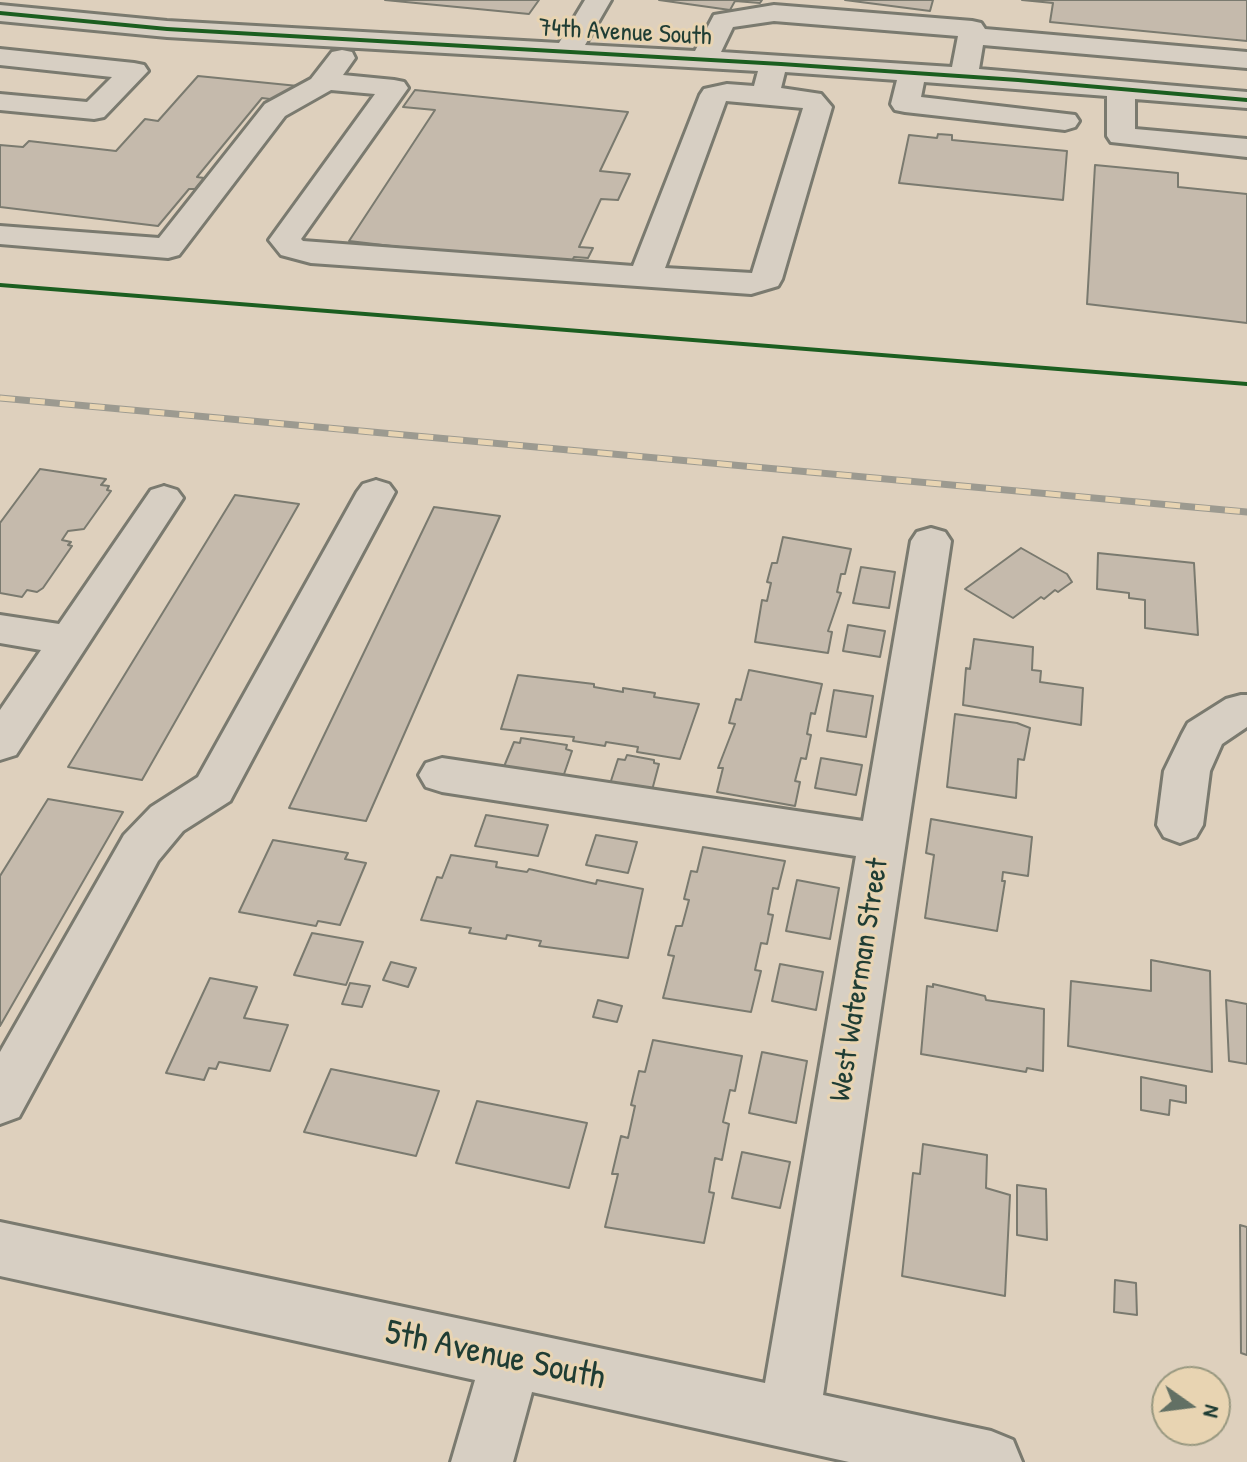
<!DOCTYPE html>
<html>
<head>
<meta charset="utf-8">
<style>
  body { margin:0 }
  #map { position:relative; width:1247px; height:1462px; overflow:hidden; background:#ded0bd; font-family:"Patrick Hand",sans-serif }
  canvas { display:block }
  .north { position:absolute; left:1151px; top:1366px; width:80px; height:80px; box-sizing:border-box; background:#e8d4b2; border:2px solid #989880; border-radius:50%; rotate:104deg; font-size:22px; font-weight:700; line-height:32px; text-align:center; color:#1f3d34 }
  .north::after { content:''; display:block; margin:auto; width:28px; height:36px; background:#627064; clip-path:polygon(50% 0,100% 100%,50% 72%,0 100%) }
</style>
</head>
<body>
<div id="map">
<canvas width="1247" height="1462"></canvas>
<div class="north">N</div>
</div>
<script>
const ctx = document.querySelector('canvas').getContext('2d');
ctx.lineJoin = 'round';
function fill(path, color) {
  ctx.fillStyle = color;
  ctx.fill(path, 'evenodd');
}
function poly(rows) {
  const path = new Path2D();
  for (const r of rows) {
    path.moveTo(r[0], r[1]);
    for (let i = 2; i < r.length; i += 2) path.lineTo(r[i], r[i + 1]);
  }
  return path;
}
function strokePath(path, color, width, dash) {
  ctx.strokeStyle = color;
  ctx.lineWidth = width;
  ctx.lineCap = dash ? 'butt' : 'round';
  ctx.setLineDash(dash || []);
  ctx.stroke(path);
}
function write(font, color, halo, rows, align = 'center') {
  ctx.font = font + ' "Patrick Hand",sans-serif';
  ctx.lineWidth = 6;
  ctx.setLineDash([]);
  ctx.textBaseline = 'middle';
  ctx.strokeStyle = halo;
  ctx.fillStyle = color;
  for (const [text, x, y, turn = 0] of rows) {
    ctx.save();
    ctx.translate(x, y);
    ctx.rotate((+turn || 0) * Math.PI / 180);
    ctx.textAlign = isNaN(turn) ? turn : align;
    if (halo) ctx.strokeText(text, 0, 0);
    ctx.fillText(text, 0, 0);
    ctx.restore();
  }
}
const building = poly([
  [385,0,539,0,529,14,385,0],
  [659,0,762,0,760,3,735,1,730,10,659,0],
  [845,0,933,0,930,11,845,0],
  [1022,0,1247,0,1247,41,1050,22,1053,3,1022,0],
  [198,76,298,86,286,101,262,98,197,177,204,178,195,189,189,189,158,226,0,207,0,145,23,147,29,141,116,151,145,119,158,121,198,76],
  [415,90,628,112,600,171,630,174,618,200,601,199,579,247,593,248,588,258,574,257,569,267,349,241,435,110,403,107,415,90],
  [938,134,952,135,952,140,1067,151,1063,200,899,183,909,135,937,138,938,134],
  [1095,165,1178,173,1178,187,1247,194,1247,323,1087,304,1095,165],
  [40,469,106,479,101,485,109,486,107,490,111,491,84,529,68,531,62,540,71,542,68,545,72,546,43,588,37,592,27,590,22,597,0,593,0,523,40,469],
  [235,495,299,504,142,780,68,767,235,495],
  [434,507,500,516,366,821,289,808,434,507],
  [783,537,851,549,845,574,841,574,837,592,841,593,828,631,832,632,828,653,755,642,762,600,767,601,771,583,767,582,772,563,777,563,783,537],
  [1021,548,1067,574,1072,582,1058,592,1055,590,1044,599,1041,597,1013,618,965,589,1021,548],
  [1098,553,1194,563,1198,635,1145,628,1145,600,1129,598,1129,593,1097,589,1098,553],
  [861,567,895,572,889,608,853,603,861,567],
  [848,625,885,631,880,657,843,651,848,625],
  [974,639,1033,647,1032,670,1041,671,1040,682,1083,688,1081,725,963,705,966,668,970,669,974,639],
  [749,670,822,684,815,714,811,713,807,734,811,735,806,759,801,758,795,781,800,782,795,806,717,792,723,768,718,768,735,724,729,723,736,699,741,700,749,670],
  [518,675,594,684,594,687,623,692,623,688,655,693,654,697,699,704,680,759,637,752,638,747,606,742,605,746,573,741,574,737,501,729,518,675],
  [834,690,873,696,866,737,827,731,834,690],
  [955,714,1017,723,1030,728,1024,760,1018,759,1016,798,947,787,955,714],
  [521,738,567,745,566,749,572,751,562,780,503,769,514,742,520,743,521,738],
  [627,755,654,760,654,763,659,764,651,794,609,787,618,759,625,760,627,755],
  [821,758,862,765,856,795,815,788,821,758],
  [48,799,123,812,0,1026,0,876,48,799],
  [486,815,548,825,538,856,475,846,486,815],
  [931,819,1032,837,1028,876,1003,872,1002,881,1005,881,997,931,925,918,934,855,926,853,931,819],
  [596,835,637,842,628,873,586,865,596,835],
  [273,840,348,853,345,859,366,863,340,925,318,921,316,926,239,912,273,840],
  [703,847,785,861,778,889,773,888,768,914,773,915,767,944,761,943,755,970,761,971,751,1012,663,998,674,956,668,955,676,926,682,926,689,900,684,899,691,871,697,872,703,847],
  [451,855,497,862,496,867,527,872,529,869,596,884,597,880,643,889,628,958,539,946,541,941,507,935,506,939,469,933,471,928,421,920,437,877,442,878,451,855],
  [797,880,839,888,830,939,786,931,797,880],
  [312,933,363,942,346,985,294,975,312,933],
  [1151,960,1210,971,1212,1072,1068,1046,1071,981,1151,991,1151,960],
  [391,962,416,968,408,987,383,980,391,962],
  [780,964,823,972,816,1010,772,1001,780,964],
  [210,978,257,987,244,1018,288,1025,270,1071,219,1062,216,1069,209,1068,204,1080,166,1073,210,978],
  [350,983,370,986,362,1007,342,1004,350,983],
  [933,984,985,996,986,1000,1044,1009,1043,1071,1027,1068,1026,1072,921,1054,927,986,933,987,933,984],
  [598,1000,622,1006,617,1022,593,1017,598,1000],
  [1226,1000,1247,1004,1247,1064,1229,1061,1226,1000],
  [653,1040,742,1056,735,1091,730,1090,723,1122,729,1124,722,1160,715,1158,709,1192,714,1193,704,1243,605,1227,618,1174,612,1174,621,1136,628,1138,635,1106,631,1105,639,1071,645,1072,653,1040],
  [762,1052,807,1061,796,1123,749,1113,762,1052],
  [331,1069,439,1091,416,1156,304,1132,331,1069],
  [1141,1077,1186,1086,1186,1103,1170,1100,1169,1115,1141,1110,1141,1077],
  [477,1101,587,1123,569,1188,456,1163,477,1101],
  [923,1144,987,1155,986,1188,1010,1195,1005,1296,902,1276,913,1173,920,1174,923,1144],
  [742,1152,790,1162,780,1208,732,1198,742,1152],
  [1017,1185,1046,1189,1047,1240,1017,1235,1017,1185],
  [1240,1225,1247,1227,1247,1355,1241,1353,1240,1225],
  [1115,1280,1136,1283,1137,1315,1114,1312,1115,1280]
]);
fill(building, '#c5baac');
strokePath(building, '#7a7a6f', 2);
const minor = poly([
  [585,0,611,0,585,45,695,51,714,15,774,5,972,21,981,23,985,29,1247,52,1247,68,983,45,979,69,1247,92,1247,108,1135,99,1135,129,1247,139,1247,157,1111,142,1107,136,1107,96,924,82,921,97,1075,115,1079,121,1075,127,1065,130,905,112,895,110,891,104,897,80,785,72,781,88,821,94,832,107,782,279,778,286,751,294,311,263,281,255,269,240,375,94,331,90,285,116,179,255,168,258,0,244,0,226,159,238,265,104,311,79,332,52,342,50,352,52,355,58,343,75,394,80,404,82,408,88,301,239,303,241,633,266,700,95,704,89,727,84,754,86,758,71,167,37,0,21,0,5,167,21,559,43,585,0],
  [774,21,958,36,952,67,721,52,733,27,774,21],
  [726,101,803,108,752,273,665,268,726,101],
  [0,49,134,63,144,65,148,71,104,117,94,119,0,110,0,94,87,102,112,77,0,65,0,49],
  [376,480,389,484,395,492,230,801,183,831,158,861,19,1117,0,1124,0,1052,124,835,151,807,198,777,357,492,363,484,376,480],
  [164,486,177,490,183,498,16,755,0,760,0,710,41,650,0,643,0,615,59,624,151,490,164,486],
  [931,528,945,532,951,541,823,1395,991,1431,1013,1440,1022,1462,849,1462,532,1392,513,1462,451,1462,475,1380,0,1276,0,1222,765,1383,856,856,442,792,426,787,419,775,426,763,442,758,863,821,911,541,917,532,931,528],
  [1241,695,1247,695,1247,727,1222,744,1210,771,1203,825,1196,837,1180,843,1164,837,1157,825,1164,771,1182,734,1188,723,1226,699,1241,695]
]);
strokePath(minor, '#7a7a6f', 6);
fill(minor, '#d7cfc3');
const rail = poly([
  [0,398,1247,512]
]);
strokePath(rail, '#9c9a90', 7);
strokePath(rail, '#e8d4b2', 5, [15]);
fill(poly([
  [0,11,167,27,781,62,1018,78,1247,98,1247,102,1018,82,781,66,167,31,0,15,0,11],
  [0,283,1247,382,1247,386,0,287,0,283]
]), '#1b5e20');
write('26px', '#1f3d34', '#e8d4b2', [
  ["74th Avenue South",625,33,3]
]);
write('30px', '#1f3d34', '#e8d4b2', [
  ["West Waterman Street",860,980,-81]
]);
write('36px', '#1f3d34', '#e8d4b2', [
  ["5th Avenue South",495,1356,12]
]);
</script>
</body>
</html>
